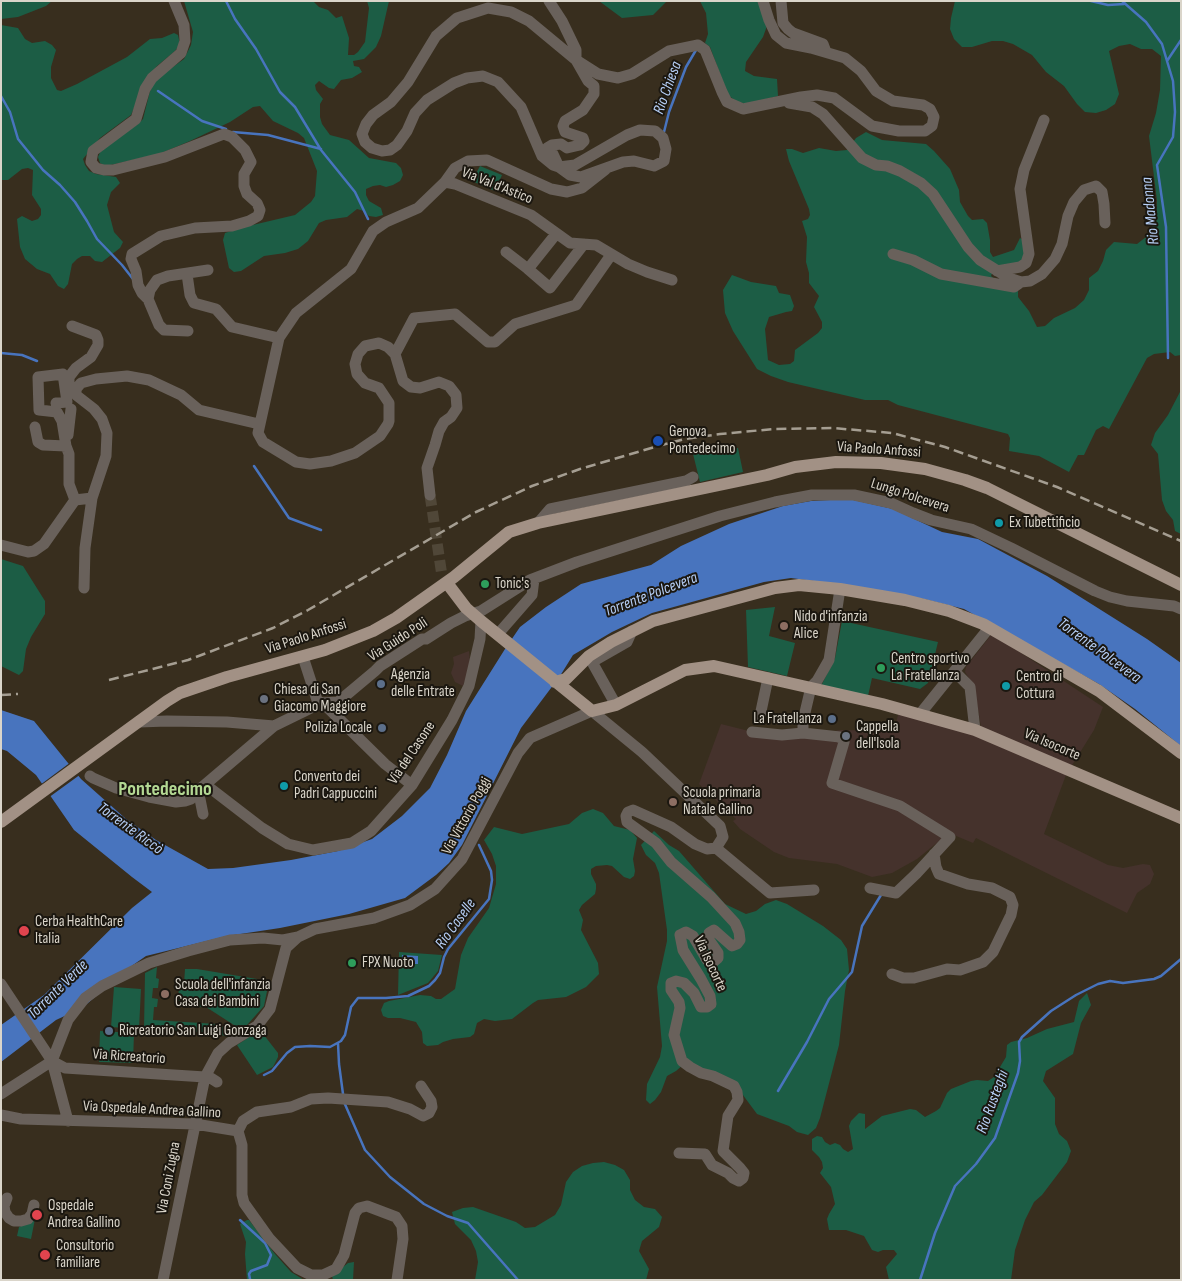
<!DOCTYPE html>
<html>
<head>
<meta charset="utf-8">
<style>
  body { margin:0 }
  #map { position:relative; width:1182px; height:1281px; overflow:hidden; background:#382e1e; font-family:"Sofia Sans Condensed",sans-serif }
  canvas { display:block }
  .frame { position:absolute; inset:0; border:2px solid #dad5ca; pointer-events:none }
</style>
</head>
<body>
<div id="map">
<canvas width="1182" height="1281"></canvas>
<div class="frame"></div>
</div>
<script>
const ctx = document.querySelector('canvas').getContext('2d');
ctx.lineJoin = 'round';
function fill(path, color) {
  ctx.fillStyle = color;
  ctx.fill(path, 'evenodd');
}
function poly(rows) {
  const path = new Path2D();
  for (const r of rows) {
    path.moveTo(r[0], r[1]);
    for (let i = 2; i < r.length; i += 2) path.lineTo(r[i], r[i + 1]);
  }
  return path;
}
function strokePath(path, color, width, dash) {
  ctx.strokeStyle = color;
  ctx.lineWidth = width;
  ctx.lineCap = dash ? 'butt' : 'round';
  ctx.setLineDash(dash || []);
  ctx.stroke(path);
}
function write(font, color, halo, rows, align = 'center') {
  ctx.font = font + ' "Sofia Sans Condensed",sans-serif';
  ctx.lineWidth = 4;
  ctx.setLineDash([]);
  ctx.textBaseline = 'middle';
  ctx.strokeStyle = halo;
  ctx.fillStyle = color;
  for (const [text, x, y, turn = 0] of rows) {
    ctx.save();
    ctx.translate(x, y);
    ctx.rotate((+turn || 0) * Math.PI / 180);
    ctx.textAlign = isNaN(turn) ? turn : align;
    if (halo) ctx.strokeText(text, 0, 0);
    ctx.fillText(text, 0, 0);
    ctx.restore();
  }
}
fill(poly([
  [991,635,1003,641,1103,707,1094,730,1066,775,1044,834,1108,865,1123,868,1143,864,1150,865,1154,874,1150,884,1137,893,1127,913,976,838,973,843,949,833,917,859,892,873,872,877,837,864,789,858,774,852,740,829,733,821,736,819,699,784,721,724,749,731,827,732,841,730,894,731,899,711,981,727,974,686,965,672,966,667],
  [469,651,470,662,468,673,463,686,455,682,451,673,454,664,453,657]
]), '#45322c');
fill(poly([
  [1,1,52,1,46,6,18,17,1,19],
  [184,1,313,1,319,7,328,10,336,18,342,16,349,38,348,55,354,55,358,52,365,42,369,8,367,1,389,1,381,36,376,47,364,59,353,61,354,66,359,67,362,72,352,78,341,80,334,89,329,88,319,81,315,85,316,90,323,99,320,104,320,117,322,124,330,135,349,140,369,158,396,163,401,168,403,175,400,181,393,185,386,187,380,185,373,186,366,189,366,195,369,201,381,208,383,215,376,217,369,216,364,211,357,209,347,217,326,220,319,223,308,241,298,249,285,253,264,256,241,271,234,272,229,268,223,240,225,233,240,228,295,215,311,202,315,196,317,171,304,138,298,133,273,121,260,106,253,107,230,122,190,141,159,154,106,166,100,163,98,157,101,150,106,145,138,124,143,119,150,91,156,79,184,59,191,45,193,32],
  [599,1,667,1,653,15,622,18],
  [700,1,758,1,767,26,763,37,746,62,745,71,754,76,777,79,778,96,748,104,737,102,728,95,710,47,705,43,708,34,706,13],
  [955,1,1181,1,1181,355,1175,356,1170,352,1154,354,1147,358,1109,429,1103,426,1096,430,1084,455,1078,455,1069,472,1039,456,1009,451,1010,438,1008,434,898,405,888,400,865,400,788,382,771,376,757,369,733,331,725,313,723,290,732,275,751,282,776,286,779,293,790,295,794,306,792,311,786,312,769,317,765,329,768,360,779,365,790,364,794,361,795,350,818,333,822,328,822,322,814,307,819,296,809,283,809,273,806,262,807,237,802,221,808,219,810,215,809,209,789,161,786,149,792,149,803,153,819,148,836,151,847,150,856,138,866,132,882,140,926,144,934,151,950,169,959,190,960,202,968,216,972,220,983,219,987,223,990,240,990,252,993,257,1014,250,1020,238,1025,241,1024,259,1019,262,993,271,991,276,996,280,1018,291,1018,297,1029,311,1037,327,1045,326,1054,318,1075,308,1084,300,1089,290,1089,278,1098,271,1103,261,1106,250,1114,242,1137,244,1146,237,1156,220,1157,201,1149,136,1156,113,1160,90,1161,56,1152,49,1141,49,1130,44,1119,46,1109,51,1119,94,1115,104,1106,110,1096,113,1085,112,1077,104,1064,86,1046,72,1032,55,1013,44,1003,41,992,41,972,47,962,47,954,39,950,29,951,18],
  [1,25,18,28,25,39,32,43,45,41,52,45,56,50,51,67,51,78,57,90,61,91,77,84,127,57,150,39,162,38,174,33,178,35,180,44,175,51,157,66,147,78,131,115,100,138,83,159,85,165,89,171,96,174,116,177,120,183,111,192,107,205,114,232,123,242,120,248,102,262,95,261,90,256,82,256,77,259,72,264,68,284,64,289,58,286,50,274,37,269,25,259,20,247,17,219,22,216,32,221,38,219,41,215,41,209,32,195,33,170,28,168,22,169,8,180,1,180],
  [480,166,502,175,495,191,472,181],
  [1181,390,1181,534,1175,531,1173,520,1166,511,1162,500,1158,454,1151,445,1155,433,1168,415],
  [723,447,738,448,743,472,700,482,693,454],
  [1,559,23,566,45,601,45,614,31,637,26,649,23,671,19,675,1,666],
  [775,607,769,636,795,643,787,676,748,667,746,610],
  [842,621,938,642,928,683,920,689,872,678,868,696,821,686,835,658],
  [593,809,603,813,614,826,630,830,637,838,633,859,635,871,634,876,630,879,624,877,612,866,607,865,596,866,591,869,591,874,596,884,596,889,595,894,582,905,579,910,583,920,581,930,598,963,599,974,586,987,566,997,538,1000,533,1003,512,1019,495,1021,484,1019,477,1023,474,1034,470,1037,453,1039,443,1042,438,1045,427,1046,423,1043,422,1032,416,1022,400,1018,388,1018,383,1016,381,1010,384,1003,389,1001,420,995,431,996,436,999,441,999,455,989,461,955,468,938,489,908,496,884,496,866,492,854,484,840,494,827,522,834,569,824,582,813],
  [654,831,669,845,679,851,725,904,746,914,756,911,765,904,776,900,787,904,823,926,841,940,847,949,849,970,845,991,839,1045,820,1118,816,1128,808,1135,797,1132,789,1126,757,1114,734,1083,684,1064,676,1071,667,1076,661,1092,655,1100,650,1104,646,1100,647,1084,660,1057,662,1046,657,987,667,941,667,930,659,873,655,863,646,855,641,845],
  [399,952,442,955,438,971,428,983,398,995],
  [157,967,156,978,159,979,158,988,153,988,152,998,158,999,157,1007,154,1007,153,1020,217,1024,233,1032,228,1037,215,1033,144,1029,145,973],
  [185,969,197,969,269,981,264,1006,247,1025,237,1027,206,1007,178,1006,179,984,184,984],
  [114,987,141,989,139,1029,111,1027],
  [1087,993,1091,1005,1081,1023,1073,1054,1046,1071,1043,1081,1055,1098,1055,1124,1059,1134,1067,1141,1071,1151,1067,1162,1042,1195,1034,1202,1025,1220,1015,1250,1011,1280,889,1280,886,1267,897,1254,894,1250,883,1250,878,1252,872,1250,864,1236,846,1230,829,1230,827,1219,829,1214,835,1204,831,1187,820,1173,823,1168,822,1162,819,1157,812,1150,812,1139,817,1136,822,1137,825,1142,830,1145,835,1143,840,1145,843,1149,848,1152,853,1149,849,1126,851,1121,859,1113,865,1114,865,1129,882,1116,910,1109,916,1110,925,1117,936,1111,940,1108,947,1093,951,1089,971,1081,977,1080,988,1081,994,1077,1006,1057,1007,1045,1011,1042,1027,1038,1047,1029,1074,1022,1079,1001],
  [260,1030,278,1053,278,1057,273,1067,257,1075,237,1045],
  [100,1031,134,1033,133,1063,99,1062],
  [604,1162,615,1165,624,1170,630,1180,630,1190,635,1200,644,1207,655,1209,662,1217,659,1227,642,1241,639,1251,649,1269,646,1280,475,1280,478,1262,476,1251,471,1240,455,1224,452,1212,463,1208,473,1207,516,1222,525,1228,535,1227,555,1215,561,1205,566,1182,573,1172,582,1166,593,1163],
  [35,1219,31,1239,17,1236,19,1227],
  [247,1220,249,1220,275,1254,291,1272,304,1280,247,1280,245,1254,246,1242,240,1224],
  [354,1262,353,1280,333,1280,332,1276,348,1263]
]), '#1c5d45');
fill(poly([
  [849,499,893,509,942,532,978,539,1047,576,1147,639,1181,663,1181,746,1135,709,1099,684,964,609,924,599,852,586,791,578,764,582,652,613,612,632,573,655,560,676,521,728,462,845,449,863,436,875,405,898,349,914,280,928,227,936,146,956,133,965,82,1008,56,1020,1,1062,1,1025,44,995,132,908,152,892,132,877,74,830,36,775,7,751,1,749,1,710,34,721,81,779,126,819,156,840,208,869,233,868,291,860,338,851,372,839,402,816,430,788,447,755,466,711,505,649,520,627,546,607,581,584,651,565,681,546,729,524,783,506,811,501],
  [402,955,418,956,418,964,402,964]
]), '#4874be');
fill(poly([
  [71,762,81,774,48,798,40,785]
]), '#382e1e');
strokePath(poly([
  [226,1,235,19,256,49,280,92,295,107,321,150,355,192,368,219],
  [1091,1,1108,5,1124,4],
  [1122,1,1146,22,1162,44,1167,61],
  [158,91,202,121,226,129],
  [1,96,10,112,18,139,43,170,60,185,75,202,87,221,97,239,122,265,133,279],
  [233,132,268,135,321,149],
  [664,132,669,112,686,67,696,50],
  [1,353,22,355,37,361],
  [1168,358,1166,227,1157,165,1173,137,1175,112,1174,96,1173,81,1167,61,1181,40],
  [254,466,289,518,321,530],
  [338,1043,339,1064,343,1094],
  [264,1075,272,1071,287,1053,295,1047,310,1046,330,1047,341,1041,345,1035,351,1007,358,998,386,998,408,996,429,986,435,980,440,973,444,957,448,949,489,899,492,880,491,871,479,845],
  [778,1091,807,1042,829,999,852,972,862,926,881,895],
  [344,1102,365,1150,390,1177,424,1204,447,1216,468,1223,518,1280],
  [240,1220,265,1243,271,1255,267,1265,251,1271,249,1274,250,1279],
  [920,1280,935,1233,955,1186,976,1164,995,1138,1018,1073,1020,1061,1019,1042,1022,1037,1051,1011,1076,995,1098,984,1110,981,1123,983,1154,979,1161,976,1181,959]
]), '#4874be', 2.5);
strokePath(poly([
  [430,495,442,576]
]), '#504738', 11, [11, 5.5]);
strokePath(poly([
  [549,1,562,21,576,50,576,60,588,81,594,86,594,94,583,110,565,121,563,126,565,132,583,138,584,141,580,145,567,148,561,144,552,145,547,148,553,154,559,167,570,175,581,177,623,162,634,161,654,166,664,161,666,149,663,138,655,131,640,130,627,135,575,165,559,167,553,165,542,156,521,107,498,82,483,76,467,78,454,83,427,100,415,113,407,131,397,145,390,150,382,151,372,148,365,142,362,134,366,124,373,115,391,102,408,82,436,36,457,18,488,8,511,12,529,21,576,60,598,74,618,78,632,74,669,51,698,45,705,50,722,92,727,102,743,109,801,97,817,95,834,98,872,126,899,131,925,131,932,126,934,117,930,109,923,105,893,101,876,91,861,71,845,58,811,48,786,43,776,35,769,20,763,1],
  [781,1,783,23,788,29,793,33,823,44,826,52],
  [789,103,812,107,823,114,862,158,876,165,887,166,900,171,921,183,933,194,968,247,980,260,1009,278,1021,282],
  [445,182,455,184,531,215,570,243,596,245,628,264,647,272,672,280],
  [506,252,528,269,556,234],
  [893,254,913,260,941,274,1014,287,1021,282,1030,281,1042,274,1055,259,1062,244,1068,216,1074,202,1084,190,1096,186,1102,192,1104,204,1105,223],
  [528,269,550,288,584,244],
  [997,271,1020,267,1026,263,1029,254,1020,189,1024,170,1044,120],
  [187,274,190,295,194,303,216,309,232,327,279,338],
  [148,299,142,293,138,285,136,271,131,259,132,254,161,236,195,228,232,226,249,221,258,216,260,210,257,203,247,194,244,186,244,174,251,162,245,150,232,137,224,134,165,157,113,170,104,170,96,168,91,162,93,151,136,119,145,89,152,78,181,53,185,41,184,25,174,1],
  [188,331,164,330,159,325,148,299,150,290,157,280,168,276,208,270],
  [395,354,414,318,455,314,488,342,495,342,515,324,576,305,611,255],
  [69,387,69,377,76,368,91,357,98,345,98,340,96,335,72,326],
  [56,403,67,402,63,374,38,377,39,410,57,412,62,421,66,446],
  [35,427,38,442,43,445,66,446,69,454,69,484,75,500],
  [68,435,71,409],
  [430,495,427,468,435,445,439,431,444,422,451,417,457,408,456,395,449,386,439,382,420,388,411,387,403,381,395,354,388,347,379,343,365,346,358,354,355,364,357,374,365,383,379,388,389,403,389,421,388,424,380,436,355,453,331,461,310,464,296,462,263,442,258,433,279,338,296,313,351,269,373,231,386,222,418,208,445,182,455,168,468,161,487,160,551,189,567,192,582,188,605,170],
  [538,523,550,509,686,481,693,477],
  [1,545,28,552,34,551,44,544,75,500,92,498,106,456,107,433,102,419,94,409,76,395,76,389,81,383,96,379,127,376,149,380,181,395,199,410,259,424],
  [84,588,85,548,92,498],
  [840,589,829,660,817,681,811,687,803,721,803,733,840,737,844,742,832,783,900,806,950,837,916,874,896,893,870,888],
  [498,634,532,595,534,579],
  [303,657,317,700,328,708,385,764,412,785],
  [955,672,970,687,975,730],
  [616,705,592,662,627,642,632,631],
  [920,714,989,628],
  [760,716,768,678],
  [139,722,167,721,227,722,274,726,321,703,338,702,375,671,380,666,422,639,426,639,451,623,465,616,481,611,530,580,577,562,720,516,775,502,812,495,854,495,891,503,913,513,931,520,971,529,1011,548,1095,591,1110,597,1127,601,1174,606,1181,609],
  [752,732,782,735,803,733],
  [90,776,93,778,116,788,149,797,176,802,185,801,191,799,194,794,274,726],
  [208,788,210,788,262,828,288,844,313,850,352,843,371,831,412,785,452,720,469,686,480,639,481,621],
  [200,799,203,814],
  [716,848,770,893,814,890],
  [892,974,903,978,914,978,947,969,960,970,983,962,993,952,1011,915,1013,905,1010,897,992,888,968,884,939,874,936,867,934,854],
  [1,984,52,1061,68,1121],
  [52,1061,68,1020,85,998,102,986,149,963,188,951,230,940,263,938,283,940,298,937,315,929,374,918,410,905,435,889,462,859,518,753,530,738,592,711,642,752,720,826,723,837,716,848,707,849,695,844,671,827,633,810,628,812,626,816,627,822,656,843,671,862,711,897,735,923,739,932,740,940,737,944,732,946,714,930,709,933,709,940,718,953,718,958,712,963,707,960,693,936,686,932,680,935,683,950,701,979,710,996,711,1004,707,1007,701,1007,694,993,684,983,676,981,671,983,671,990,679,1002,680,1008,674,1035,682,1061,690,1067,701,1073,713,1076,734,1086,737,1092,738,1100,728,1116,723,1151,740,1168,744,1173,743,1178,739,1181,733,1178,728,1173,712,1165,705,1154,679,1153],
  [52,1061,65,1068,205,1077],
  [206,1075,217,1082],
  [1,1094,52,1061],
  [1,1115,21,1119,195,1124,238,1131],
  [238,1131,242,1145,242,1195,244,1203,269,1238,297,1268,311,1275,323,1275,336,1269,344,1255,355,1213,359,1208,367,1206,396,1217,402,1226,403,1239,397,1280],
  [238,1131,243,1121,257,1112,291,1107,311,1099,328,1098,388,1102,410,1109,423,1116,429,1113,432,1107,431,1101,421,1086],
  [7,1198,4,1206,5,1212,9,1218,14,1221,21,1221,28,1219,32,1214,34,1205],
  [163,1280,205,1077,218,1053,229,1043,257,1026,270,1009,286,948,298,937]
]), '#69615b', 11);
strokePath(poly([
  [447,583,466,608,481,621,592,711,616,705,685,670,714,666,882,704,975,730,1181,818],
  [555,682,566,679,589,656,611,642,653,621,775,588,799,585,840,589,905,600,949,611,983,624,1099,691,1181,753],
  [1,822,167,701,180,693,227,677,325,650,373,631,396,618,454,577,509,532,538,523,767,475,795,467,836,462,881,463,925,469,965,480,987,488,1181,585]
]), '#a29185', 12);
strokePath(poly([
  [109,680,188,660,273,628,308,610,476,512,532,486,580,469,658,446,685,439,720,434,774,429,832,428,892,433,945,447,1057,487,1181,541],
  [1,695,18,694]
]), '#a59e92', 2.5, [10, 5]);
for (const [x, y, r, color] of [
  [658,441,6,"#1a4fb4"],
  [999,523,5,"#0f9aa8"],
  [485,584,5,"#2e9e5b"],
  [784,626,5,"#8d6e63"],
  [881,668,5,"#2e9e5b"],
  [381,684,5,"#5c6f8a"],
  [1006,686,5,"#0f9aa8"],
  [264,699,5,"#6b7280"],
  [832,719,5,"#5c6f8a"],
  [382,728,5,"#5c6f8a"],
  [846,736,5,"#6b7280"],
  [284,786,5,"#0f9aa8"],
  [673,802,5,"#8d6e63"],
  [24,931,6,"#e0444e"],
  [352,963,5,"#2e9e5b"],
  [165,994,5,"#8d6e63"],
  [109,1031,5,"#5c6f8a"],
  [37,1215,6,"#e0444e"],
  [45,1255,6,"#e0444e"]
]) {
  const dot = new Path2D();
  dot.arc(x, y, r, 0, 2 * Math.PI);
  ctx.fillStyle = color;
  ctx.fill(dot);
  strokePath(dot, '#1b1710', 2);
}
write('15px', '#dad5ca', '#1b1710', [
  ["Via Val d'Astico",497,186,22],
  ["Via Paolo Anfossi",879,450,4],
  ["Lungo Polcevera",910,496,18],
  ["Via Paolo Anfossi",306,637,-18],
  ["Via Guido Poli",398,640,-33],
  ["Via Isocorte",1052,745,23],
  ["Via del Casone",412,753,-56],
  ["Via Vittorio Poggi",467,816,-61],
  ["Via Isocorte",710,964,65],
  ["Via Ricreatorio",129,1057,4],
  ["Via Ospedale Andrea Gallino",152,1110,3],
  ["Via Coni Zugna",169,1178,-79]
]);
write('15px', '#dad5ca', '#1b1710', [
  ["Genova",669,432],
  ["Pontedecimo",669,449],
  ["Ex Tubettificio",1009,523],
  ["Tonic's",495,584],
  ["Nido d'infanzia",794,617],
  ["Alice",794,634],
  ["Centro sportivo",891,659],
  ["La Fratellanza",891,676],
  ["Agenzia",391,675],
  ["delle Entrate",391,692],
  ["Centro di",1016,677],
  ["Cottura",1016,694],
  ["Chiesa di San",274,690],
  ["Giacomo Maggiore",274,707],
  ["La Fratellanza",822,719,"right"],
  ["Cappella",856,727],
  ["dell'Isola",856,744],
  ["Polizia Locale",372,728,"right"],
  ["Convento dei",294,777],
  ["Padri Cappuccini",294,794],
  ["Scuola primaria",683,793],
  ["Natale Gallino",683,810],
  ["Cerba HealthCare",35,922],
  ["Italia",35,939],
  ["FPX Nuoto",362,963],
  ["Scuola dell'infanzia",175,985],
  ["Casa dei Bambini",175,1002],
  ["Ricreatorio San Luigi Gonzaga",119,1031],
  ["Ospedale",48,1206],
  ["Andrea Gallino",48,1223],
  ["Consultorio",56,1246],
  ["familiare",56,1263]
], 'left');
write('italic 16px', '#b6cff6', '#1b1710', [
  ["Rio Chiesa",668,88,-70],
  ["Rio Madonna",1151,211,-96],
  ["Torrente Polcevera",651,595,-21],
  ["Torrente Polcevera",1099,651,36],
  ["Torrente Riccò",130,829,36],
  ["Rio Caselle",456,924,-54],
  ["Torrente Verde",58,990,-44],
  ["Rio Rusteghi",993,1102,-70]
]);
write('bold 20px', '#b3d893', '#1b1710', [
  ["Pontedecimo",165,790]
]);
</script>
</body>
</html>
